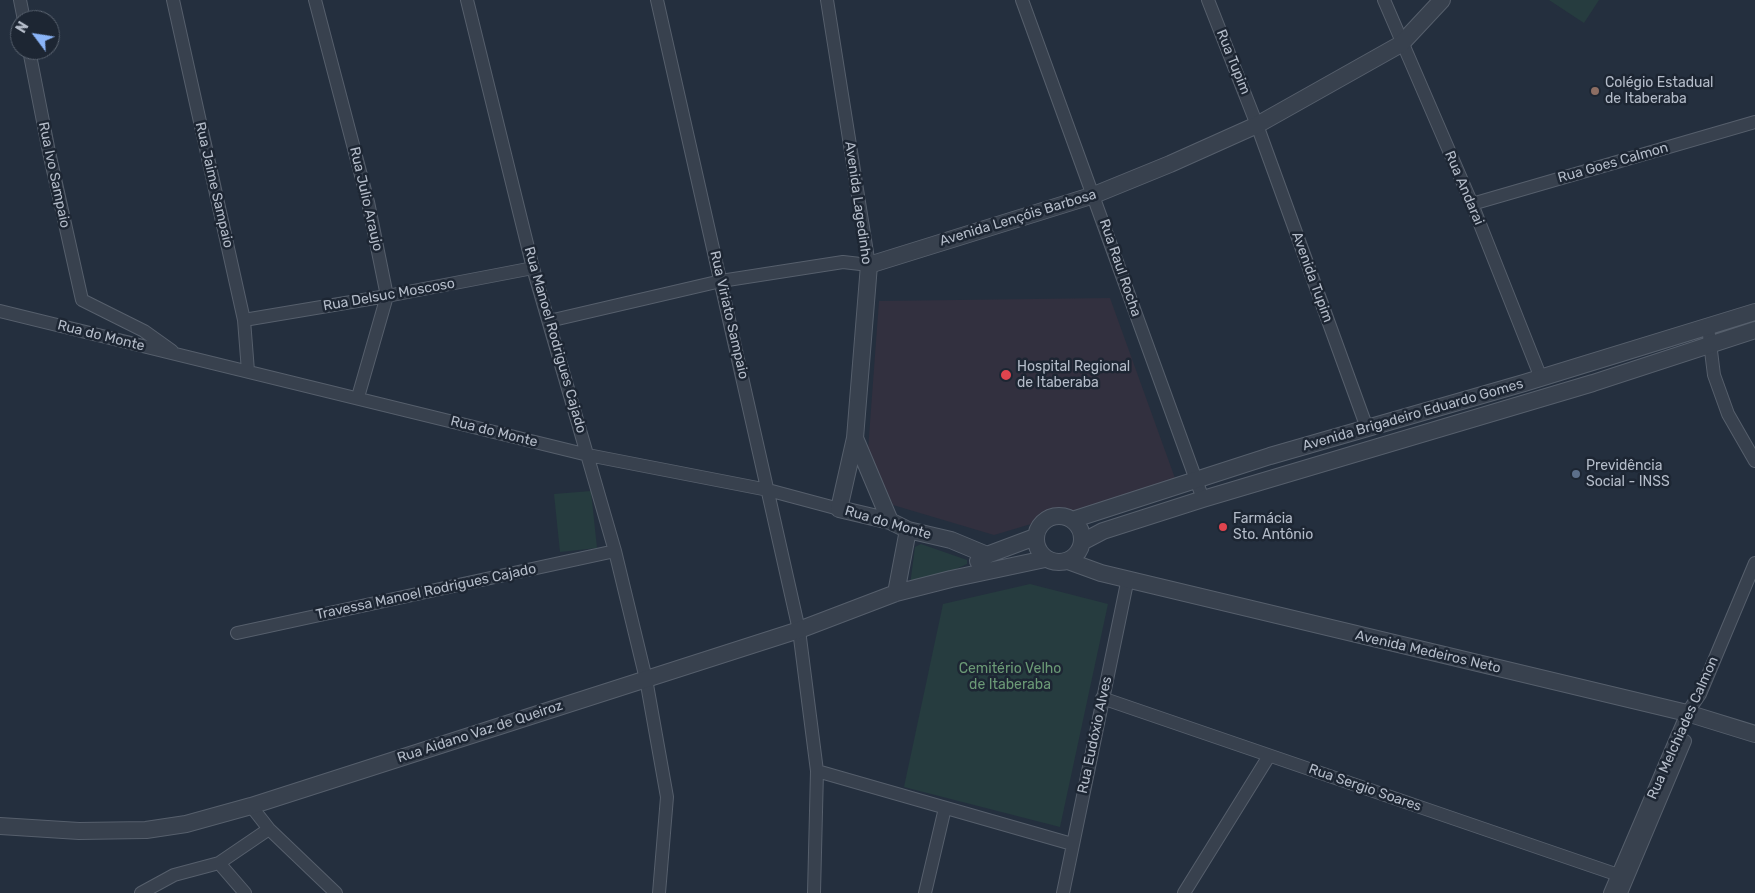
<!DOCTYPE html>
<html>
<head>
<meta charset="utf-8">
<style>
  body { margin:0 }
  #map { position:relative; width:1755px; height:893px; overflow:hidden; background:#242f3e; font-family:Rubik,sans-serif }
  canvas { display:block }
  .north { position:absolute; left:10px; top:10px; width:50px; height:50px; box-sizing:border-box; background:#1d2633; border:1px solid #59626f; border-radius:50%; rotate:301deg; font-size:14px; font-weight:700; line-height:20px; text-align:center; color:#b4bcc9 }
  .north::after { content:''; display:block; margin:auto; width:18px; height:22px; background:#8ab4f8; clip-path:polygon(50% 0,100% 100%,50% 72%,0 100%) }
</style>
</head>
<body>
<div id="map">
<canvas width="1755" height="893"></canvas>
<div class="north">N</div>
</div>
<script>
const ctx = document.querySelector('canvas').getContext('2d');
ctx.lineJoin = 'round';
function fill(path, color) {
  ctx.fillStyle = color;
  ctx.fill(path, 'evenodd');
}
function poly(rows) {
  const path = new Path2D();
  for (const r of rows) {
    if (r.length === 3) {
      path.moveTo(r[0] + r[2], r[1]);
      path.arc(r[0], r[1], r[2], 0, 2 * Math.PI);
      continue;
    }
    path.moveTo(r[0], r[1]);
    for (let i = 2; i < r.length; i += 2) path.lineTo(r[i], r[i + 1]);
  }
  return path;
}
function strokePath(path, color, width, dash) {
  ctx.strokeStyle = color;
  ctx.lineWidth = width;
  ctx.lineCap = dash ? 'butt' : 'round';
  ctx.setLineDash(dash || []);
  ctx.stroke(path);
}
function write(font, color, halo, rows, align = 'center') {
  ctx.font = font + ' Rubik,sans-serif';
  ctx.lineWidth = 5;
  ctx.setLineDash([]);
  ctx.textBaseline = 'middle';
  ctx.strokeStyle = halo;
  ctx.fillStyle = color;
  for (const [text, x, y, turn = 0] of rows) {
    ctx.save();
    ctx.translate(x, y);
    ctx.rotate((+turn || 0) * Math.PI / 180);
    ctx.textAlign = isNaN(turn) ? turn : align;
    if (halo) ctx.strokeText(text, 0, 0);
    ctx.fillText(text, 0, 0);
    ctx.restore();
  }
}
fill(poly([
  [1110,298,1176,481,994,535,893,505,868,450,879,301]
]), '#32303f');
fill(poly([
  [1549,0,1599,0,1584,23],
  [591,491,597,548,560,552,554,494],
  [921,544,967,560,967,564,915,588,910,585,915,547],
  [1030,584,1108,604,1060,827,904,787,943,604]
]), '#263c3f');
const minor = poly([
  [20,0,24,20],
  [173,0,244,320,248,371],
  [315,0,368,202,387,296,358,397],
  [467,0,533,268,615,551,646,679,667,797,659,893],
  [657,0,799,630,817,771,814,893],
  [1022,0,1203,499],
  [1208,0,1257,125,1367,428],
  [1384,0,1472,204,1541,378],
  [29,50,49,152,82,300,144,331,172,351],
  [1472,204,1755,122],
  [0,311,588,455,768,490,839,509],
  [244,320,387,296,533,268],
  [549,321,721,281,843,262,869,265,827,0],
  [1708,327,1714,375,1728,414,1755,461],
  [237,633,615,551],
  [1102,698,1627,878],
  [817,771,1072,844],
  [251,806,269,829,336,893],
  [219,863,245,893],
  [141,893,174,875,219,863,269,829],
  [925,893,945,808],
  [1063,893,1128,578],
  [1184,893,1269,756],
  [1610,893,1687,713,1700,694,1755,563],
  [1621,893,1685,741]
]);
const tertiary = poly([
  [855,438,890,521],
  [1059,539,23],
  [1072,520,1270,456,1524,383,1755,312],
  [1082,542,1103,531,1203,499,1593,383,1755,330],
  [987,555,951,540,908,530,890,521,839,509,855,438,869,265,1094,195,1170,164,1257,125,1401,44,1442,0],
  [978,561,987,555,1035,537],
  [1068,561,1101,573,1687,713,1755,734],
  [896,593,908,530],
  [0,826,79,831,146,830,186,824,251,806,799,630,896,593,951,579,1045,559]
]);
strokePath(minor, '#565f6c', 14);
strokePath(tertiary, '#565f6c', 18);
strokePath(minor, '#38414e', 12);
strokePath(tertiary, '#38414e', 16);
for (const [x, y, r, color] of [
  [1595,91,5,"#8d6e63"],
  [1006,375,6,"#e0444e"],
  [1576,474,5,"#5c6f8a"],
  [1223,527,5,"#e0444e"]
]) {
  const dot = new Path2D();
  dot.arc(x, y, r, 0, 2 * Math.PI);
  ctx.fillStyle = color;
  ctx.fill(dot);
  strokePath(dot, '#1d2633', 2);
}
write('14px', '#b4bcc9', '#1d2633', [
  ["Rua Tupim",1233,62,68],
  ["Rua Goes Calmon",1613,163,-16],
  ["Rua Ivo Sampaio",54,175,78],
  ["Rua Jaime Sampaio",214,185,77],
  ["Rua Andarai",1464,188,67],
  ["Rua Julio Araujo",366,199,77],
  ["Avenida Lagedinho",858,203,82],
  ["Avenida Lençóis Barbosa",1018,218,-17],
  ["Rua Raul Rocha",1120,268,71],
  ["Avenida Tupim",1312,277,70],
  ["Rua Delsuc Moscoso",389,295,-10],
  ["Rua Viriato Sampaio",729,315,77],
  ["Rua do Monte",101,336,14],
  ["Rua Manoel Rodrigues Cajado",555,340,74],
  ["Avenida Brigadeiro Eduardo Gomes",1413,415,-16],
  ["Rua do Monte",494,432,14],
  ["Rua do Monte",888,523,16],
  ["Travessa Manoel Rodrigues Cajado",426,592,-12],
  ["Avenida Medeiros Neto",1428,652,13],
  ["Rua Melchiades Calmon",1683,728,-66],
  ["Rua Aidano Vaz de Queiroz",480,732,-18],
  ["Rua Eudóxio Alves",1095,735,-78],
  ["Rua Sergio Soares",1365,788,19]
]);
write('14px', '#b4bcc9', '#1d2633', [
  ["Colégio Estadual",1605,83],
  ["de Itaberaba",1605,99],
  ["Hospital Regional",1017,367],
  ["de Itaberaba",1017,383],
  ["Previdência",1586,466],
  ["Social - INSS",1586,482],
  ["Farmácia",1233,519],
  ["Sto. Antônio",1233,535]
], 'left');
write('14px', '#6b9a76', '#1d2633', [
  ["Cemitério Velho",1010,669],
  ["de Itaberaba",1010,685]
]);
</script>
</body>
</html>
